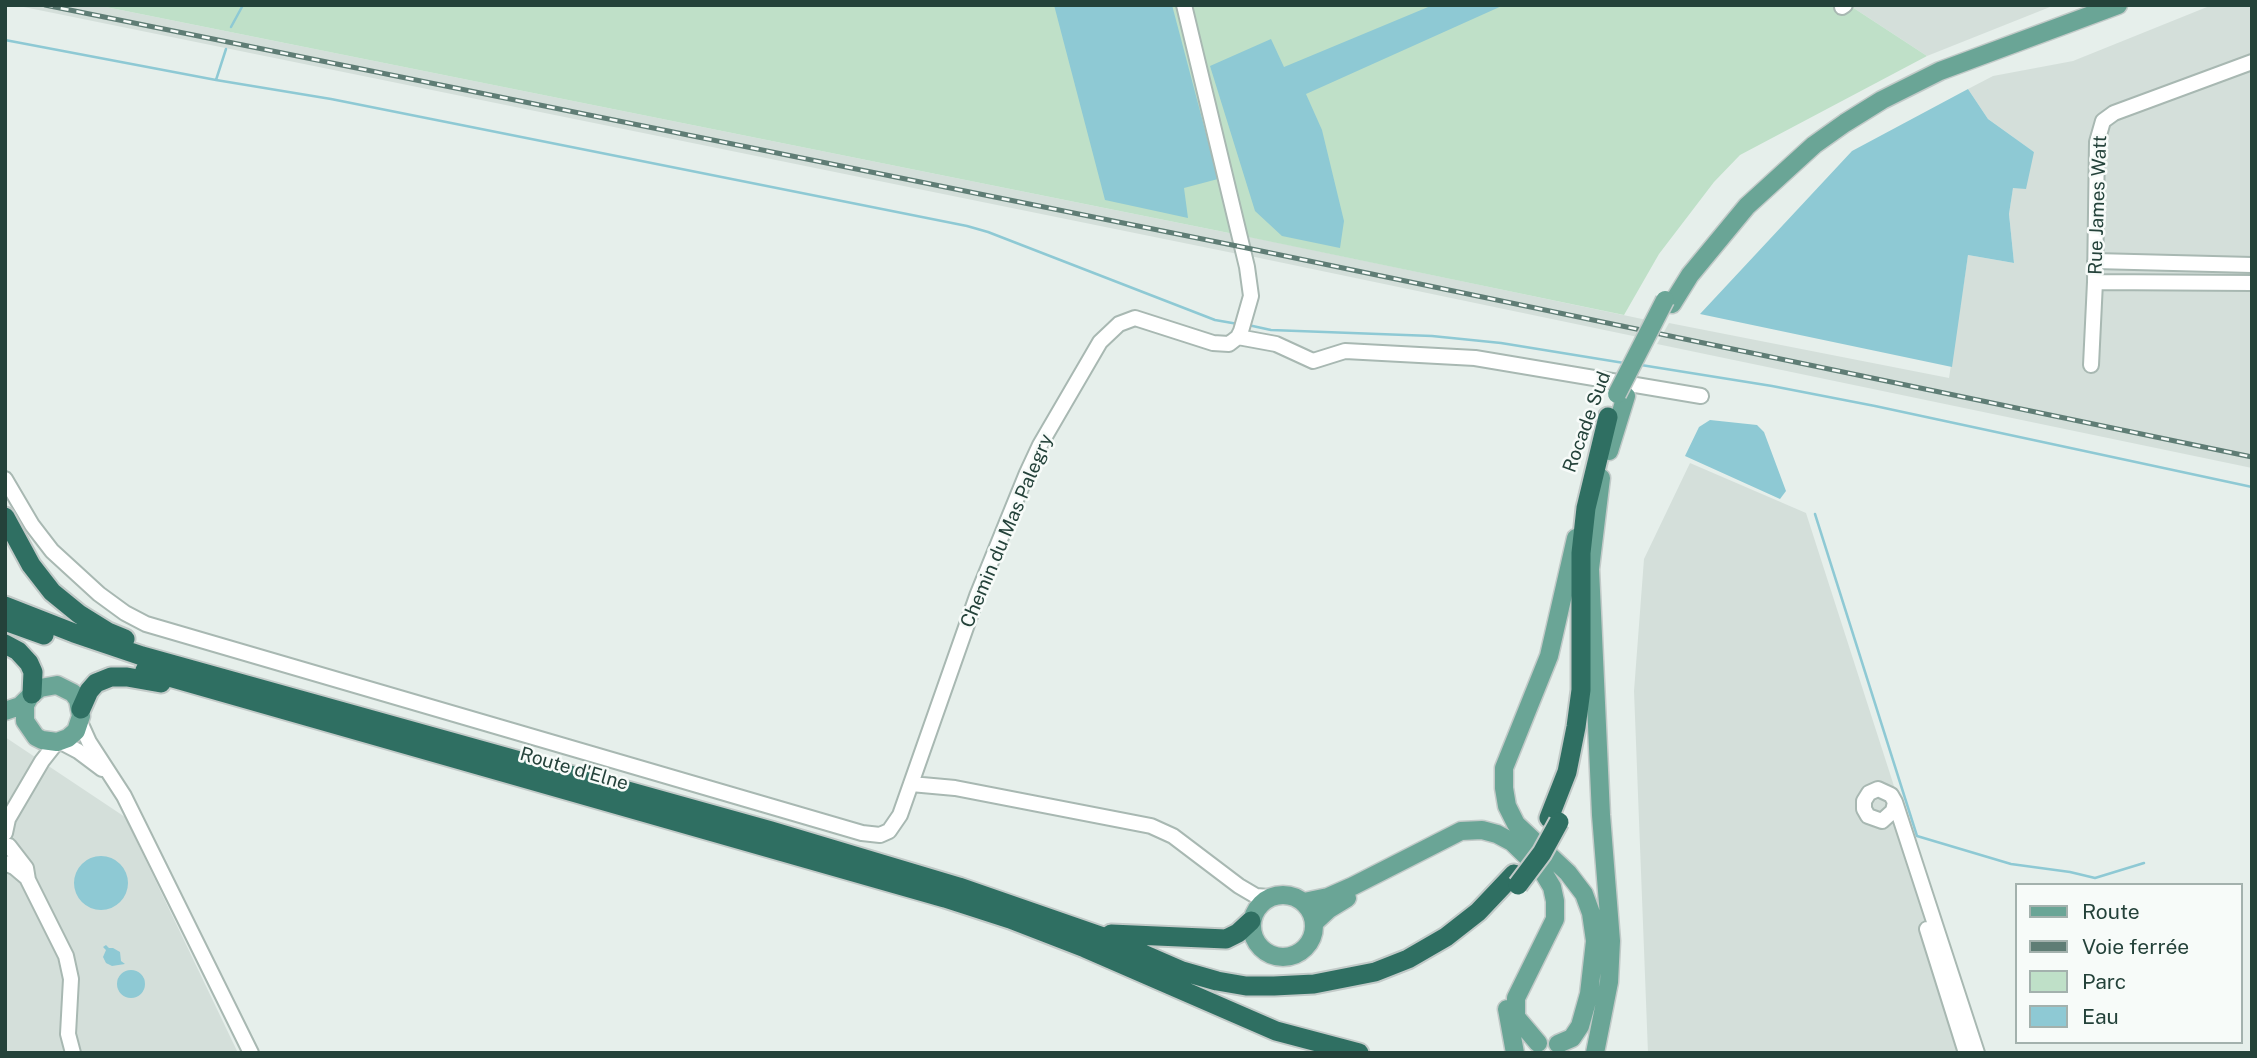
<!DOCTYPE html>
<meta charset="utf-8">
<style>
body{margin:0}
#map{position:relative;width:2257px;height:1058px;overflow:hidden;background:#e6efeb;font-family:"Public Sans",sans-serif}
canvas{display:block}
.frame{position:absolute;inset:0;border:7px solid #24423a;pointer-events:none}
.legend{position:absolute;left:2015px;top:883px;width:228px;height:161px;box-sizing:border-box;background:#f7fbf9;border:2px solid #a3b1ad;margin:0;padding:9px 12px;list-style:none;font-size:21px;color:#24423a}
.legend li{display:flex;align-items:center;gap:14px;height:35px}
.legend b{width:35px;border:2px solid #a3b1ad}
</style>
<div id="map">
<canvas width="2257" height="1058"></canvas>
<div class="frame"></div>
<ul class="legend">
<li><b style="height:9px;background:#6aa596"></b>Route</li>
<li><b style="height:9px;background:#5f7d75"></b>Voie ferrée</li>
<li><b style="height:19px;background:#bfe0c8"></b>Parc</li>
<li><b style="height:19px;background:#8ec9d4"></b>Eau</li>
</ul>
</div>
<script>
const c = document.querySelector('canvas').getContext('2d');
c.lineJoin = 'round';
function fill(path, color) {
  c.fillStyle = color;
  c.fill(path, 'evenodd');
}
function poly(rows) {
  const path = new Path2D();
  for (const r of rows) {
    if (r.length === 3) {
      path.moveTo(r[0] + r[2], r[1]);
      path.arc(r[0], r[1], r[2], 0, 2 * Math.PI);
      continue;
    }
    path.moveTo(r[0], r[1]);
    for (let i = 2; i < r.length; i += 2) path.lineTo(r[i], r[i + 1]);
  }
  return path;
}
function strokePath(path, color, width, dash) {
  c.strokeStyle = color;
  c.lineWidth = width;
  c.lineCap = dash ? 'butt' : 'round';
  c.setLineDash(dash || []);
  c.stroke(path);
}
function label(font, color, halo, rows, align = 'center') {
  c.font = font + ' "Public Sans",sans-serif';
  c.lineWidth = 5;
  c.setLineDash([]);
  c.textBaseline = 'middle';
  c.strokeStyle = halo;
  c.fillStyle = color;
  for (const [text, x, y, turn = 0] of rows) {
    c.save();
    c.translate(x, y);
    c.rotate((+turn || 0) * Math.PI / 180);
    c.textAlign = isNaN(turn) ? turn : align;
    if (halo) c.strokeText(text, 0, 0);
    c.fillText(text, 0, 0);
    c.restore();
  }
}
fill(poly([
 [14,5,96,5,1234,234,1238,254],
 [1849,5,2055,5,1927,56],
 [2212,5,2252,5,2252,468,1657,344,1669,323,1949,378,1968,255,2014,263,2009,214,2013,187,2034,152,1988,119,1968,89,1993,76,2073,61],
 [1246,236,1647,320,1638,337,1250,256],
 [1690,463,1806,513,1980,1053,1648,1053,1634,691,1644,559],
 [5,737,125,817,238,1053,5,1053]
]), '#d4dfda');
fill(poly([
 [96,5,1849,5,1927,56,1740,155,1714,182,1659,254,1624,315,1234,234]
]), '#bfe0c8');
fill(poly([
 [1054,5,1172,5,1218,179,1184,188,1188,218,1105,200],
 [1433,5,1504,5,1306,94,1322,130,1344,221,1340,248,1282,236,1255,211,1210,66,1271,39,1284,67],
 [1968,89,1988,119,2034,152,2026,189,2013,188,2009,214,2014,263,1968,255,1952,367,1700,314,1852,151],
 [1710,420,1757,425,1764,432,1786,491,1780,499,1685,456,1699,427],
 [101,883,27],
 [106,945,109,948,113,948,120,952,121,961,125,964,112,966,106,963,103,957,106,950,103,947],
 [131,984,14]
]), '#8ec9d4');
strokePath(poly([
 [231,27,243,5],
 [5,40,216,80,226,49],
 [216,80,331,99,967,226,988,232,1215,320,1238,324],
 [1248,325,1271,330,1432,336,1501,343,1624,363],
 [1641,365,1772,386,1875,406,2252,487],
 [1815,514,1917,836,2011,864,2070,872,2095,878,2144,863]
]), '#8ec9d4', 2.5);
const minor = poly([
 [1842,7,1845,5],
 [2095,261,2252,265],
 [2095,282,2252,283],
 [1238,337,1276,344,1313,361,1345,351,1475,358,1701,396],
 [2091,365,2095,282,2097,142,2103,121,2114,113,2252,62],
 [5,479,32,525,52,551,99,594,125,613,146,624,862,833,880,835,889,831,900,815,977,596,1027,473,1040,445,1100,342,1119,324,1135,318,1213,343,1229,344,1238,337,1241,331,1251,296,1247,267,1184,5],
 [80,722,89,742,124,796,251,1053],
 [59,741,78,751,102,769],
 [911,784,955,788,1151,826,1173,836,1239,886,1256,896,1269,897],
 [1895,802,1893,811,1882,821,1868,816,1864,809,1864,801,1869,793,1878,789,1891,795,1895,802,1977,1053],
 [5,833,8,819,42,761,57,742],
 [9,846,26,868,28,880,66,956,71,979,68,1034,73,1053],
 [5,863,14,867,27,878],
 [1927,929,1966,1053]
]);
const major = poly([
 [1672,304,1690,275,1747,206,1814,145,1845,123,1882,100,1940,71,2118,5],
 [1609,451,1626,396],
 [5,711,20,706,32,694,40,688,57,685,73,693,78,700,81,716,76,731,68,738,57,742,42,740,36,737,25,721,25,705,29,698],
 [1283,926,31],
 [1304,902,1328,897,1353,886,1461,831,1482,830,1497,834,1512,842,1543,872,1552,887,1555,901,1555,919,1516,998,1516,1017,1538,1043],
 [1314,923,1329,909,1347,898],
 [1507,1009,1515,1053],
 [1558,1044,1572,1038,1580,1026,1589,994,1595,941,1591,913,1584,894,1568,873,1516,824,1507,806,1504,788,1504,768,1549,656,1576,538],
 [1595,1053,1609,982,1611,941,1601,815,1590,569,1601,478]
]);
const highway = poly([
 [5,517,31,565,52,592,79,614,108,632,125,639],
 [5,606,74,633,142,656,771,831,959,887,1106,938,1182,971,1217,981,1246,986,1274,986,1314,984,1375,972,1408,959,1446,937,1478,912,1514,874],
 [5,621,44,635],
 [5,644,18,651,29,663,33,672,32,694],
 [145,670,945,898,1010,919,1085,948,1276,1031,1359,1053],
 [81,709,89,691,96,683,111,677,127,677,161,683],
 [1549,818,1567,772,1576,727,1581,690,1581,553,1586,508,1608,417],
 [1111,934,1226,939,1238,933,1251,921]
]);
strokePath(minor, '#a8b8b2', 18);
strokePath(major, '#c2cac8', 21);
strokePath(highway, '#c2cac8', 23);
strokePath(minor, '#fff', 14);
strokePath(major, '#6aa596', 18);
strokePath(highway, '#2f6f62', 19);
const rail = poly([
 [45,5,1242,247,2252,457]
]);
strokePath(rail, '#5f7d75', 5);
strokePath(rail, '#f7fbf9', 2.5, [8]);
const majorBridge = poly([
 [1617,394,1665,300]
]);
const highwayBridge = poly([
 [1518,885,1542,853,1559,822]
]);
strokePath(majorBridge, '#c2cac8', 21, []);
strokePath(highwayBridge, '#c2cac8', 23, []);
strokePath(majorBridge, '#6aa596', 18);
strokePath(highwayBridge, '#2f6f62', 19);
label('19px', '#24423a', '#f7fbf9', [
 ["Rue James Watt",2098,205,-88],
 ["Rocade Sud",1587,422,-70],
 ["Chemin du Mas Palegry",1007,531,-67],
 ["Route d'Elne",574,769,16]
]);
</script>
